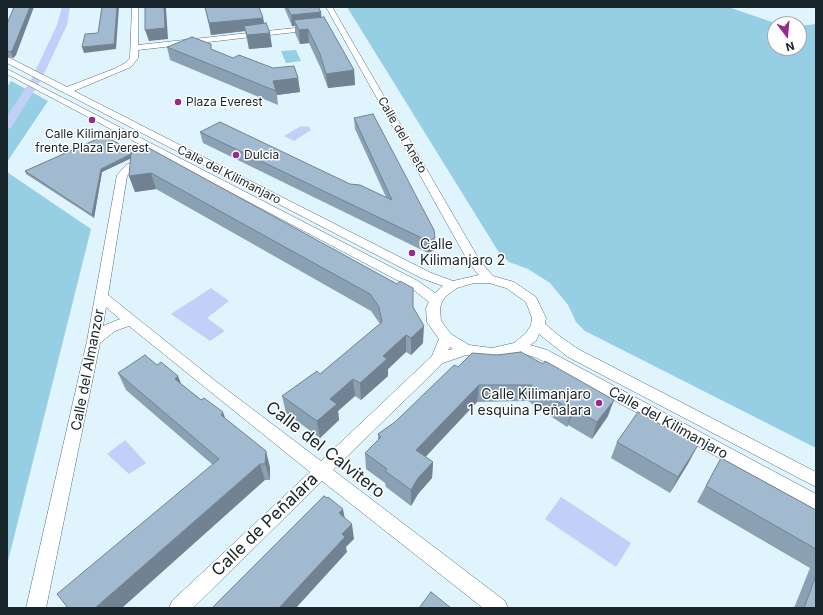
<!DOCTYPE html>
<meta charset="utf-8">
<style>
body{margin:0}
#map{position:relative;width:823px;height:615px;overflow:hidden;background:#e0f4fd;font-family:Inter,sans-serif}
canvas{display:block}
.frame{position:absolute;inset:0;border:8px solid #18262b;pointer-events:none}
.north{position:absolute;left:767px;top:16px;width:40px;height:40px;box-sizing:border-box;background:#fefefe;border:1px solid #a2a8aa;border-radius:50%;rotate:164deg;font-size:11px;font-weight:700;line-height:16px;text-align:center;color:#18262b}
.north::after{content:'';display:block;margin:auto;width:14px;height:18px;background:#96298b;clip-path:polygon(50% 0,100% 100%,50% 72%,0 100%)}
</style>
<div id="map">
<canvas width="823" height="615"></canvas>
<div class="frame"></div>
<div class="north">N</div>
</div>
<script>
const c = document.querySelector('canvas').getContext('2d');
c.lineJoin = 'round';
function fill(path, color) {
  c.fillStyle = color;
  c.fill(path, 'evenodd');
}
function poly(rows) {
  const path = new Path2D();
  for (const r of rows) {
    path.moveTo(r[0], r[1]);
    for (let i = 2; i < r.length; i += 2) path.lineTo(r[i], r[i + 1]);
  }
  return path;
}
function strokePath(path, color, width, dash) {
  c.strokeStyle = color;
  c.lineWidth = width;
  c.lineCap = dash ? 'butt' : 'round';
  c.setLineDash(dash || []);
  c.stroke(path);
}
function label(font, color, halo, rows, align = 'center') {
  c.font = font + ' Inter,sans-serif';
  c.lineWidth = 3;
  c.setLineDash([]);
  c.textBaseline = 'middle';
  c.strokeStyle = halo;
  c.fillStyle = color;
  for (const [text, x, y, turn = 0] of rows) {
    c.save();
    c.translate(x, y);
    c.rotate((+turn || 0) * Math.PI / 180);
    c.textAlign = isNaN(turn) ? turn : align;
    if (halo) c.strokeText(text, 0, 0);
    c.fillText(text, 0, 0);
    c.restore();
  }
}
fill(poly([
 [347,7,728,7,778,24,775,24,775,48,799,48,799,26,816,24,816,448,585,331,576,322,568,305,550,283,528,269,509,262,498,251],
 [296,50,301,61,286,63,281,51],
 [11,81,48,101,7,162,7,87],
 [7,172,91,229,7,565]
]), '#96cee3');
fill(poly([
 [301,126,309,127,311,130,294,141,284,136],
 [211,288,229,301,207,318,225,331,210,341,171,314],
 [125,440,146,463,129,474,107,454],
 [561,497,631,543,616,567,545,519]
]), '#c0d0f8');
fill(poly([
 [62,7,70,7,67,25,41,80,11,128,7,129,7,116,31,80,57,25,62,7]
]), '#c0d0f8');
const minor = poly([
 [132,7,138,7,138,45,313,26,317,28,313,30,138,50,138,58,131,67,74,91,429,272,453,281,479,275,469,263,326,7,332,7,480,261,493,276,514,282,536,297,546,318,545,324,558,335,578,349,816,472,816,487,568,357,539,334,536,341,530,345,547,350,816,494,816,511,537,358,518,352,492,358,466,355,443,363,333,470,505,601,508,608,483,608,322,481,193,608,169,608,172,601,310,472,129,326,115,331,100,343,46,608,26,608,87,341,117,175,126,165,154,152,7,74,7,69,418,281,435,293,443,286,421,278,7,63,7,58,10,58,67,87,116,68,125,63,130,58,132,7],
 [162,156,410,287,429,302,426,308,427,322,439,339,432,356,321,461,218,383,108,295,127,176,134,169,162,156],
 [474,283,489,283,506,288,526,302,532,318,531,325,526,333,514,343,492,348,469,345,451,334,441,321,440,308,442,302,446,296,457,288,474,283],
 [106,307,120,319,103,326,106,307],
 [450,347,453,349,448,350,450,347]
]);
strokePath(minor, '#50707c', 1);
fill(minor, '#fff');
fill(poly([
 [205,7,263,18,264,23,272,47,249,49,245,31,211,35],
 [284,7,318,7,321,12,321,17,354,70,355,85,328,88,321,69,309,43,300,44,295,33,295,26,292,26],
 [7,24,16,55,13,58,7,57],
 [167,47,212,50,233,58,298,78,300,92,277,95,278,105,170,60],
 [354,118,435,250,428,253,203,143,200,132,386,197,355,129],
 [104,136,413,307,423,343,411,355,406,352,388,369,388,376,361,400,355,396,338,411,339,420,320,438,286,413,282,396,320,374,380,324,371,311,156,189,135,192,129,176,131,158,102,172,94,218,26,174,25,171],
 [472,353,608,416,592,439,568,425,567,427,528,401,477,402,425,457,433,462,432,478,418,494,411,506,386,487,385,483,366,469,365,453,378,440,378,434,395,422,458,367],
 [118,373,181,384,225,418,270,467,270,480,265,480,213,465,126,390],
 [617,442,689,462,670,493,611,458],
 [721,458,816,510,816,608,794,608,810,568,697,502]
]), '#8aa0b3');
fill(poly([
 [30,7,34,7,16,55,13,58,11,52],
 [117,7,119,7,116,49,84,53,82,47,114,44],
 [164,7,171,7,166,8,168,39,149,41,145,30],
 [321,12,322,23,294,20,295,26,292,26,291,15],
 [263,18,265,29,244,26,245,31,211,35,209,23],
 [308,29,309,43,300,44,299,30],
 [270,33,272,47,249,49,247,35],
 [354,70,355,85,328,88,326,74],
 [298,78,300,92,277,95,273,81],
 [135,152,136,156,102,172,94,218,92,215,101,169],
 [151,173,156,189,135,192,129,176],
 [435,238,435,250,428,253,428,241],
 [424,326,423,343,411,355,411,338],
 [406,335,406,352,388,369,388,376,361,400,360,383,383,356],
 [178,376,185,393,175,379],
 [353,379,355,396,338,411,339,420,320,438,317,421,330,399],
 [479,385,477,402,416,467,416,450],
 [614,400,608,416,592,439,597,422],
 [573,409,568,425,567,427,571,410],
 [223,412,229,429,221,415],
 [698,445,689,462,670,493,678,477],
 [266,451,270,467,270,480,265,464],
 [433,462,432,478,418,494,411,506,411,490,418,478],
 [260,464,265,480,122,608,95,608],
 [343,509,346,524,339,513],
 [352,524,354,539,346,547,347,552,296,608,279,608,342,534]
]), '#718292');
const building = poly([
 [14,7,30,7,13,49,11,52,7,51,7,24,14,7],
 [102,7,117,7,114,44,82,47,85,34,98,33,102,7],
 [145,7,164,7,165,28,145,30,145,7],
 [205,7,259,7,263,18,209,23,205,7],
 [287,7,318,7,321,12,291,15,287,7],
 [324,17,354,70,326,74,320,54,308,29,299,30,294,20,324,17],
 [266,23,270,33,247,35,244,26,266,23],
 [192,37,211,44,211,49,233,58,239,55,273,68,294,66,298,78,273,81,276,91,167,47,192,37],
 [373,114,434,230,435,238,428,241,200,132,220,122,350,184,360,185,392,200,354,118,373,114],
 [104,136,135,152,131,153,131,154,101,169,92,215,25,171,104,136],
 [145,147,149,148,397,284,400,281,413,288,413,307,424,326,411,338,406,335,383,356,387,359,360,383,353,379,330,399,337,404,317,421,282,396,317,371,320,374,382,322,379,307,370,294,151,173,129,176,131,153,145,147],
 [521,352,543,364,545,361,614,400,597,422,573,409,571,410,531,385,479,385,416,450,433,462,418,478,411,490,385,471,387,469,365,453,381,437,378,434,395,422,454,365,458,367,472,353,497,355,521,352],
 [145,355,157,365,161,362,178,376,175,379,201,400,204,398,223,412,221,415,266,451,265,464,260,464,95,608,68,608,57,594,219,459,118,373,145,355],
 [638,412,698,445,678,477,617,442,638,412],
 [721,458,816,510,816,549,706,486,721,458],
 [324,496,327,498,328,497,343,509,339,513,352,524,342,534,345,537,279,608,212,608,324,496],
 [816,575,816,608,804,608,816,575],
 [431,592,451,608,419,608,431,592]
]);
fill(building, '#a1bad0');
strokePath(building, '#718292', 1);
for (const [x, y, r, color] of [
 [178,102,4,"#96298b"],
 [92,120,4,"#96298b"],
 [236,155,4,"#96298b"],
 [412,253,4,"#96298b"],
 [599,403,4,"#96298b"]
]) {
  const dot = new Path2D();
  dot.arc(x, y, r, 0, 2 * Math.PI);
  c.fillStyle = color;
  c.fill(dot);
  strokePath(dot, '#fefefe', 1.5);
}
label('12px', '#18262b', '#fefefe', [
 ["Plaza Everest",186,102],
 ["Calle Kilimanjaro",92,134,"center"],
 ["frente Plaza Everest",92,148,"center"],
 ["Dulcia",244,155]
], 'left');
label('12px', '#18262b', '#fefefe', [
 ["Calle del Aneto",402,135,60],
 ["Calle del Kilimanjaro",229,175,27]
]);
label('14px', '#18262b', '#fefefe', [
 ["Calle",420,245],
 ["Kilimanjaro 2",420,261],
 ["Calle Kilimanjaro",591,395,"right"],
 ["1 esquina Peñalara",591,411,"right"]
], 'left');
label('14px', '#18262b', '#fefefe', [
 ["Calle del Almanzor",88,370,-79],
 ["Calle del Kilimanjaro",668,423,29]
]);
label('17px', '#18262b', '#fefefe', [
 ["Calle del Calvitero",325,450,38],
 ["Calle de Peñalara",265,525,-44]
]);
</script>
